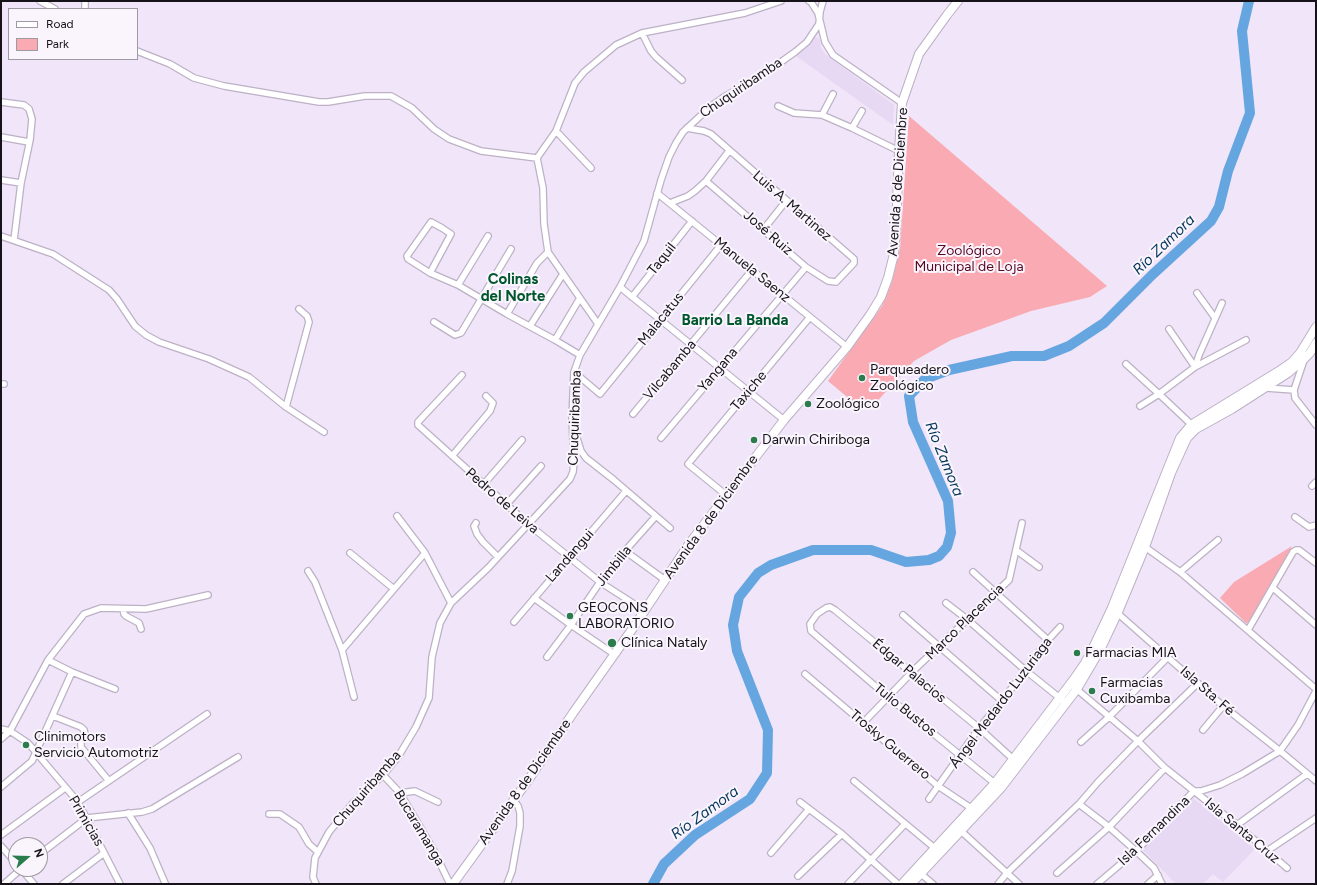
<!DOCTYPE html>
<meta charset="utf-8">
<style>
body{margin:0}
#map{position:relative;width:1317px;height:885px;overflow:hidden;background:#f0e5f9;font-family:Figtree,sans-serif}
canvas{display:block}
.frame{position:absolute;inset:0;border:2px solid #161219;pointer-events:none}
.legend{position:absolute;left:8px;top:8px;width:130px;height:52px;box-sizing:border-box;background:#faf5fd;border:1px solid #9f9aa2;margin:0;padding:5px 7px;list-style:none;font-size:12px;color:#161219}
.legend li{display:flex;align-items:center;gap:8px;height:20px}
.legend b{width:20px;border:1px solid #9f9aa2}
.north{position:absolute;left:8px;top:837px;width:40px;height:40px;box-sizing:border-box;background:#faf5fd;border:1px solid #9f9aa2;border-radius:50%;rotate:70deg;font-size:11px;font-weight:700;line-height:16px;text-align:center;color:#161219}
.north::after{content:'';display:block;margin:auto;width:14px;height:18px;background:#2b7c4d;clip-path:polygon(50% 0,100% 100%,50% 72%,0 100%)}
</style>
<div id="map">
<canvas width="1317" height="885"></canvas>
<div class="frame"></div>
<ul class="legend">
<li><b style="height:5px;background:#fff"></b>Road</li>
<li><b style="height:11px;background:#f9aab2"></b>Park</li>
</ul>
<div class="north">N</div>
</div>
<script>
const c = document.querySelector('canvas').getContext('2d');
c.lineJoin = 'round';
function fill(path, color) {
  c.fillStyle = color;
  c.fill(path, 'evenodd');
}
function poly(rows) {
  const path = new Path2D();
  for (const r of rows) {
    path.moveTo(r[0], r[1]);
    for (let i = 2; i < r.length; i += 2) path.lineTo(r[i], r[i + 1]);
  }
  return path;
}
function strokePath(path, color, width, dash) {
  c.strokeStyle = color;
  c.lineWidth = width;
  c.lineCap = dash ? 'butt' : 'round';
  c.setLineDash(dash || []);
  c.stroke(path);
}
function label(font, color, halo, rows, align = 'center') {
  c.font = font + ' Figtree,sans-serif';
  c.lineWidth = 4;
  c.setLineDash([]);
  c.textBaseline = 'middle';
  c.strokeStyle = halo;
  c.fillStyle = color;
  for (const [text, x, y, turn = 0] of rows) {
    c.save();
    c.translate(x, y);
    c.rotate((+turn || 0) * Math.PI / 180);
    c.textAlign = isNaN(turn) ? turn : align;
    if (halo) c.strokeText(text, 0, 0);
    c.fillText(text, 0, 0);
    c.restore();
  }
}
fill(poly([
 [815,37,818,38,820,41,821,48,825,54,894,105,893,125,796,56,810,41],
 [1193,798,1255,849,1223,882,1213,874,1203,884,1176,884,1143,850]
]), '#e7d8f3');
fill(poly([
 [909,116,1107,286,1090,297,1031,311,951,340,914,361,871,408,858,406,828,381,882,306,892,282,900,249],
 [1292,546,1253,617,1250,622,1246,623,1220,598,1234,582]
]), '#f9aab2');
strokePath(poly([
 [653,884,664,864,695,835,750,799,767,773,768,730,737,651,733,625,739,597,758,573,771,565,813,550,871,550,906,562,929,560,939,556,947,547,951,533,948,501,913,422,909,396,925,379,949,370,1012,356,1044,356,1069,346,1104,323,1152,275,1211,221,1219,207,1228,171,1250,113,1242,31,1249,1]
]), '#65a5e0', 10);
const minor = poly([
 [40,1,55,9],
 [809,1,811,2,818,13,825,42,833,55,902,103],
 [85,9,85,1],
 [642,33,651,51,656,57,682,80],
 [137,51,170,64,194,78,224,86,319,102,328,102,365,96,391,96,412,108,434,129,449,139,481,151,537,158,556,131,575,83,584,72,616,45,642,33,745,13,781,1],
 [1,102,24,105,29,109,32,119,30,140,21,183,14,240],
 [778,106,794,113,822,115,852,128,899,151],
 [822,115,833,94],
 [687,128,704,131,711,134,854,259,854,263,836,282,828,281,806,267,706,181],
 [852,128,862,111],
 [556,131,591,168],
 [1,137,29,142],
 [537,158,543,188,544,224,548,252,598,324],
 [1,180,21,183],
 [657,193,847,347],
 [670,203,688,196,695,191,706,181,729,151],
 [763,230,786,201],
 [1,236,53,254,109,290,117,299,135,326,146,335,159,342,209,359,249,377,286,407,324,432],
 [430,273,451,234,442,228,431,222,407,256,408,259,430,273,458,285,507,314,555,340,580,355],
 [458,285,488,236],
 [620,287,784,420],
 [1197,293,1215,318],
 [632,297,692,221],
 [507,314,537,263,548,252],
 [434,322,455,335,461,333,511,249],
 [530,326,563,274],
 [1169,329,1195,367,1159,394,1194,427],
 [555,340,580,298],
 [1304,360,1294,390,1295,398,1316,425],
 [1126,364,1159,394,1140,406],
 [1195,367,1199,355,1222,303],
 [1195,367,1246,340],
 [574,372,600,394,721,245],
 [462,375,418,422,418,425,528,524,600,582,645,611],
 [1,384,4,384],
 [1266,388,1294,390],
 [286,407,309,322,307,316,299,309],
 [633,414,752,270],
 [575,432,581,451,586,458,614,480,670,528],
 [661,438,806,267],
 [452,456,490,411,493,403,486,396],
 [483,485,522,440],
 [1312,486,1316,482],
 [726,495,688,464,810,317],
 [506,505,541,466],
 [397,516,425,553,451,603],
 [1295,517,1309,527,1316,525],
 [476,523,474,526,477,534,483,542,498,557],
 [1145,547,1180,572,1316,689],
 [1016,550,1039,567],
 [625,551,665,580],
 [350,553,394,589,342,650,354,697],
 [308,571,315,582,342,650],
 [973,572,1048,640],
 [1180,572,1218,540],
 [1273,588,1316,625],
 [394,589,425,553],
 [534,598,571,625,614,654],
 [946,603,968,620,1025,670,1066,703],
 [123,609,124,614,126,616,139,623,141,629],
 [1115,611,1223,706,1280,751,1316,781],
 [903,615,1002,701],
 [514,622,626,491],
 [1248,630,1293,552,1296,550,1299,550,1316,563],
 [547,657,571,625,600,582,625,551,656,516],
 [48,660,72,672,115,689],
 [805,674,938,786,974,810],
 [1074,687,1138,741,1165,768,1237,825,1287,868],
 [53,716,81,727,84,730,85,734,81,742,81,747,109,781],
 [863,723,915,669,1009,580,1022,523],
 [1,729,10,731,28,743,78,802,120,884],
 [1203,730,1223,706],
 [1,739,10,731,48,660,84,614,101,608,146,609,208,595],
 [1081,742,1109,717,1168,657],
 [383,775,400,793,433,849,450,884],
 [854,781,937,850],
 [997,785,888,697,811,631,810,624,817,614,826,608,830,607,835,610,979,728,1013,759],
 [1,787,32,761,72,672],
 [400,793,415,791,438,802],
 [929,799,979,728,1002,701,1048,640,1060,627],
 [78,802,207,714],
 [800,802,842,834,898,884],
 [1079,804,1109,827,1136,851,1154,868,1162,884],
 [128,813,150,848,165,883],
 [269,814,280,814,299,827,309,844,318,852],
 [1237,825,1307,774],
 [961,831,1019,884],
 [1,835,65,788],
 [1,846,16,863],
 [1267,851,1316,818],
 [771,853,809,809],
 [40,854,87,818,142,812,152,809,238,757],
 [21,869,34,884],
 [920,873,933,884],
 [1057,873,1109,827,1165,768],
 [798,876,842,834],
 [4,884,21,869],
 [63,884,104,853],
 [316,884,313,877,315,858,329,832,353,803,383,775,398,757,416,727,429,698,432,657,440,623,451,603,488,568,570,479,573,472,574,463,572,418,574,372,580,355,620,287,644,241,661,180,669,157,676,143,683,132,710,107,724,97,760,77,795,52,807,42,819,24,820,12,823,1],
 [507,884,512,871,520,826,520,813,518,806,514,801],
 [848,884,905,824],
 [998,884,1007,873,1079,804,1098,782,1138,741,1198,683],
 [1097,884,1136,851,1194,791,1201,791,1220,785,1242,774,1280,751,1298,725,1316,691],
 [1148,884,1158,875]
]);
const secondary = poly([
 [453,884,529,779,573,713,633,628,689,544,784,420,847,347,870,315,881,297,888,278,894,254,896,231,899,151,902,103,919,54,947,15,958,1],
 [902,884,995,783,1074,679,1085,663,1092,650,1111,610,1180,438,1191,425,1279,371,1292,362,1300,353,1316,327],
 [911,884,1001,788,1077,689,1100,650,1118,612,1145,547,1171,473,1187,438,1196,429,1232,409,1288,373,1304,359,1310,353,1316,343]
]);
strokePath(minor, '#bcb1c5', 8);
strokePath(secondary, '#bcb1c5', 10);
strokePath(minor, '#fff', 5.5);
strokePath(secondary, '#fff', 8);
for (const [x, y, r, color] of [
 [862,378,4,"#2b7c4d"],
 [808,404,4,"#2b7c4d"],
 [754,440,4,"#2b7c4d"],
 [570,616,4,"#2b7c4d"],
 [612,643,5,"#2b7c4d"],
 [1077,653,4,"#2b7c4d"],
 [1092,691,4,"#2b7c4d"],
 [26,745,4,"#2b7c4d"]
]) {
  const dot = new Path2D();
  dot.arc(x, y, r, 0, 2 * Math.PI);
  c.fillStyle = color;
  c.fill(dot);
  strokePath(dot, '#faf5fd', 1.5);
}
label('14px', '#161219', '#faf5fd', [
 ["Chuquiribamba",741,88,-34],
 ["Avenida 8 de Diciembre",898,182,-86],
 ["Luis A. Martinez",792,206,41],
 ["José Ruiz",768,233,41],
 ["Taquil",662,259,-52],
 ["Manuela Saenz",752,270,39],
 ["Malacatus",661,319,-51],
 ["Vilcabamba",670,370,-50],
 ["Yangana",718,370,-50],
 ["Taxiche",749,391,-50],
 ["Chuquiribamba",575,418,-88],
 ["Pedro de Leiva",502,501,41],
 ["Avenida 8 de Diciembre",711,517,-54],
 ["Landangui",570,556,-49],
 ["Jimbilla",614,566,-51],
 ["Marco Placencia",965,622,-44],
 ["Édgar Palacios",909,671,40],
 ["Isla Sta. Fé",1207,691,41],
 ["Ángel Medardo Luzuriaga",1001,703,-53],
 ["Tulio Bustos",905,710,39],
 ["Trosky Guerrero",890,745,40],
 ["Avenida 8 de Diciembre",525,782,-55],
 ["Chuquiribamba",367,789,-49],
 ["Primicias",86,821,60],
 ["Bucaramanga",419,828,59],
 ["Isla Fernandina",1154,831,-44],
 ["Isla Santa Cruz",1242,831,40]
]);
label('14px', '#59081e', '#faf5fd', [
 ["Zoológico",969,251],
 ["Municipal de Loja",969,267]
]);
label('14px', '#161219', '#faf5fd', [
 ["Parqueadero",870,370],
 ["Zoológico",870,386],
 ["Zoológico",816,404],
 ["Darwin Chiriboga",762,440],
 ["GEOCONS",578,608],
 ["LABORATORIO",578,624],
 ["Clínica Nataly",621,643],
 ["Farmacias MIA",1085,653],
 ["Farmacias",1100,683],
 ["Cuxibamba",1100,699],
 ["Clinimotors",34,737],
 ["Servicio Automotriz",34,753]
], 'left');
label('italic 15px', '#03355b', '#faf5fd', [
 ["Río Zamora",1164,245,-44],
 ["Río Zamora",944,459,68],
 ["Río Zamora",705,813,-36]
]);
label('bold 15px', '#00562d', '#faf5fd', [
 ["Colinas",513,280],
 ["del Norte",513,297],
 ["Barrio La Banda",735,321]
]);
</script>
